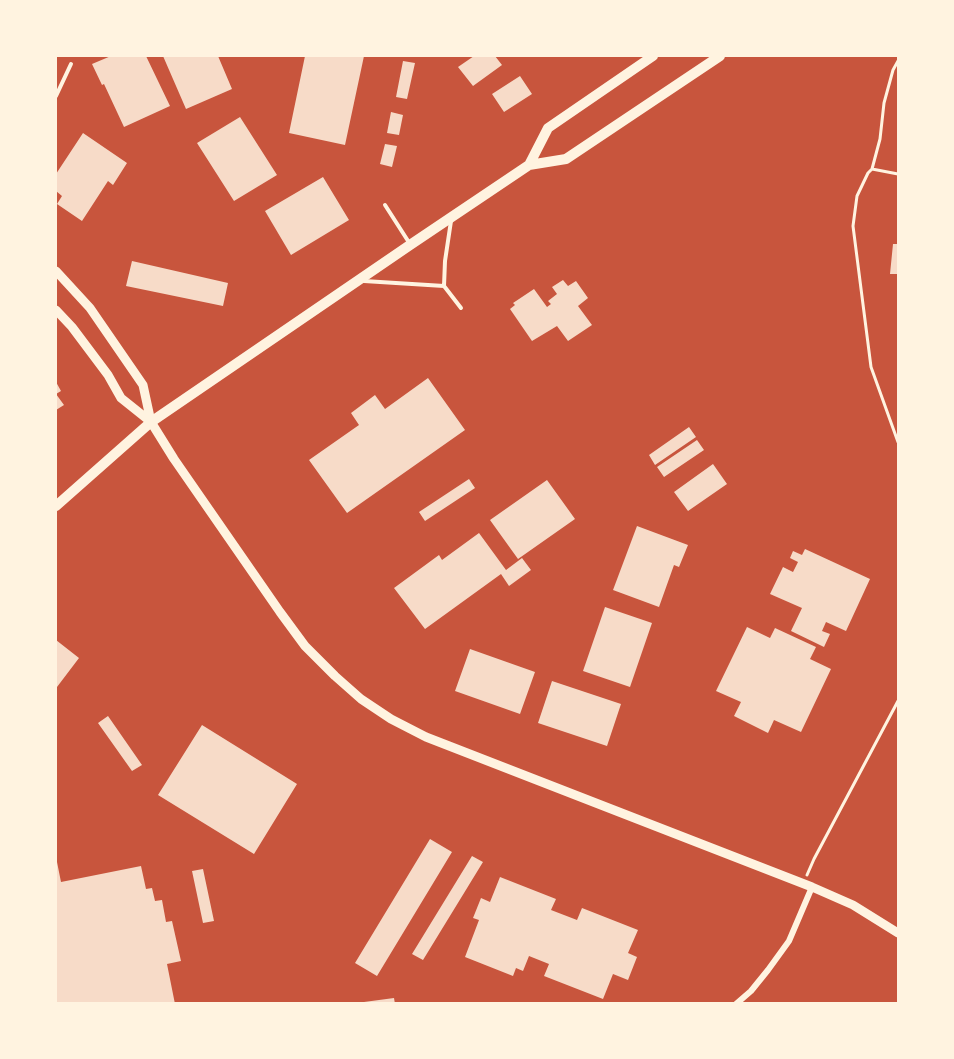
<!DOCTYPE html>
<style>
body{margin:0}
#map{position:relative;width:954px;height:1059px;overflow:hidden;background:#c8553d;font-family:"Titillium Web",sans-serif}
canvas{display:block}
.frame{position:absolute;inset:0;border:57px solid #fff3e0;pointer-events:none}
</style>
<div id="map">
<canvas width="954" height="1059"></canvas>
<div class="frame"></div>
</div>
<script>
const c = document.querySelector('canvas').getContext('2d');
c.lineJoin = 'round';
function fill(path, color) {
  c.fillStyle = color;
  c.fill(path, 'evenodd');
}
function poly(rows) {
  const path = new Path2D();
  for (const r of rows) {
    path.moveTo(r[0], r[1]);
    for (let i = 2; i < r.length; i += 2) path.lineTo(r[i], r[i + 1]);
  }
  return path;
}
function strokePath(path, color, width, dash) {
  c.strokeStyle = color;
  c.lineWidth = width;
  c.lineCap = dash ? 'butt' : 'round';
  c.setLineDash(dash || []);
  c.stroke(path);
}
fill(poly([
 [111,56,146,56,170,106,124,127,104,84,102,85,92,64],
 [163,56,218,56,232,89,186,109],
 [305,56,364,56,345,145,289,133],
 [474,56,495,56,502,65,473,86,458,67],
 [403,61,415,63,407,99,396,97],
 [520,76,532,94,504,112,492,94],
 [391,112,403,115,399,135,387,133],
 [240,117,277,175,234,201,197,143],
 [83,133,127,163,113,185,108,181,82,221,57,204,62,196,56,191,56,174],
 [385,144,397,146,392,167,380,164],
 [323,177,349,220,291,255,265,211],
 [893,244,898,244,898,274,890,274],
 [132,261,228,283,223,306,126,286],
 [563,280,568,286,576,281,588,298,578,306,592,325,568,341,557,326,532,341,510,309,515,305,513,303,534,289,547,307,551,304,548,301,557,294,552,287],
 [428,378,465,430,347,513,309,460,359,425,351,413,375,395,385,409],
 [56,382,61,391,56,394,64,405,56,410],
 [689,427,696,437,655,465,649,455],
 [697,440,704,450,664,477,657,467],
 [713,464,727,484,688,511,674,492],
 [469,479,475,488,425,521,419,512],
 [547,480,575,519,518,559,490,520],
 [637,526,688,545,679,567,674,565,659,607,613,590],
 [479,533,506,570,522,558,531,570,509,586,501,574,425,629,394,588,439,555,442,560],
 [805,549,870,579,846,631,826,622,822,631,830,634,824,647,791,631,802,608,770,594,783,567,793,572,798,562,790,558,793,551,802,555],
 [605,607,652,623,630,687,583,671],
 [747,627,770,638,775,628,816,647,810,659,831,669,801,732,774,720,768,733,734,716,741,702,716,691],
 [56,640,79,658,57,687,56,686],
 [470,649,535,672,520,714,455,691],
 [552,681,621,704,607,746,538,723],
 [108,716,142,765,132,771,98,723],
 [202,725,297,784,254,854,158,795],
 [430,839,452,852,377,976,355,963],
 [472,856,483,862,423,960,412,954],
 [56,862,57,862,61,882,141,866,146,889,152,888,155,901,162,900,166,922,172,921,181,961,167,964,175,1004,56,1004],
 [203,869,214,921,203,923,192,871],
 [500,877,556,899,551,910,577,920,582,908,638,930,628,953,637,957,628,980,613,974,603,999,544,976,549,964,529,956,523,971,516,968,513,976,465,957,479,920,473,918,481,898,490,902],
 [394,998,395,1004,364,1004,364,1002]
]), '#f7dbc8');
strokePath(poly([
 [898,61,893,70,884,103,880,139,872,169,868,173,857,196,853,226,871,367,898,442],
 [872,169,898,174],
 [807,875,814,859,898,701]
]), '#fff3e0', 3);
strokePath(poly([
 [56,96,71,64],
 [385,205,410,244],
 [451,221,445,261,444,286,461,308],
 [364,281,444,286]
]), '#fff3e0', 4);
strokePath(poly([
 [736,1004,751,991,768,970,789,941,812,887]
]), '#fff3e0', 6);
strokePath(poly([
 [56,271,90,308,143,385,151,422,174,459,280,612,305,646,335,676,361,699,391,719,426,737,812,887,853,905,898,933],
 [56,310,72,327,108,375,121,398,151,422]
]), '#fff3e0', 9);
strokePath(poly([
 [529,165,548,128,653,56],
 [56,506,151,422,410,245,529,165,566,159,720,56]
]), '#fff3e0', 10);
</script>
